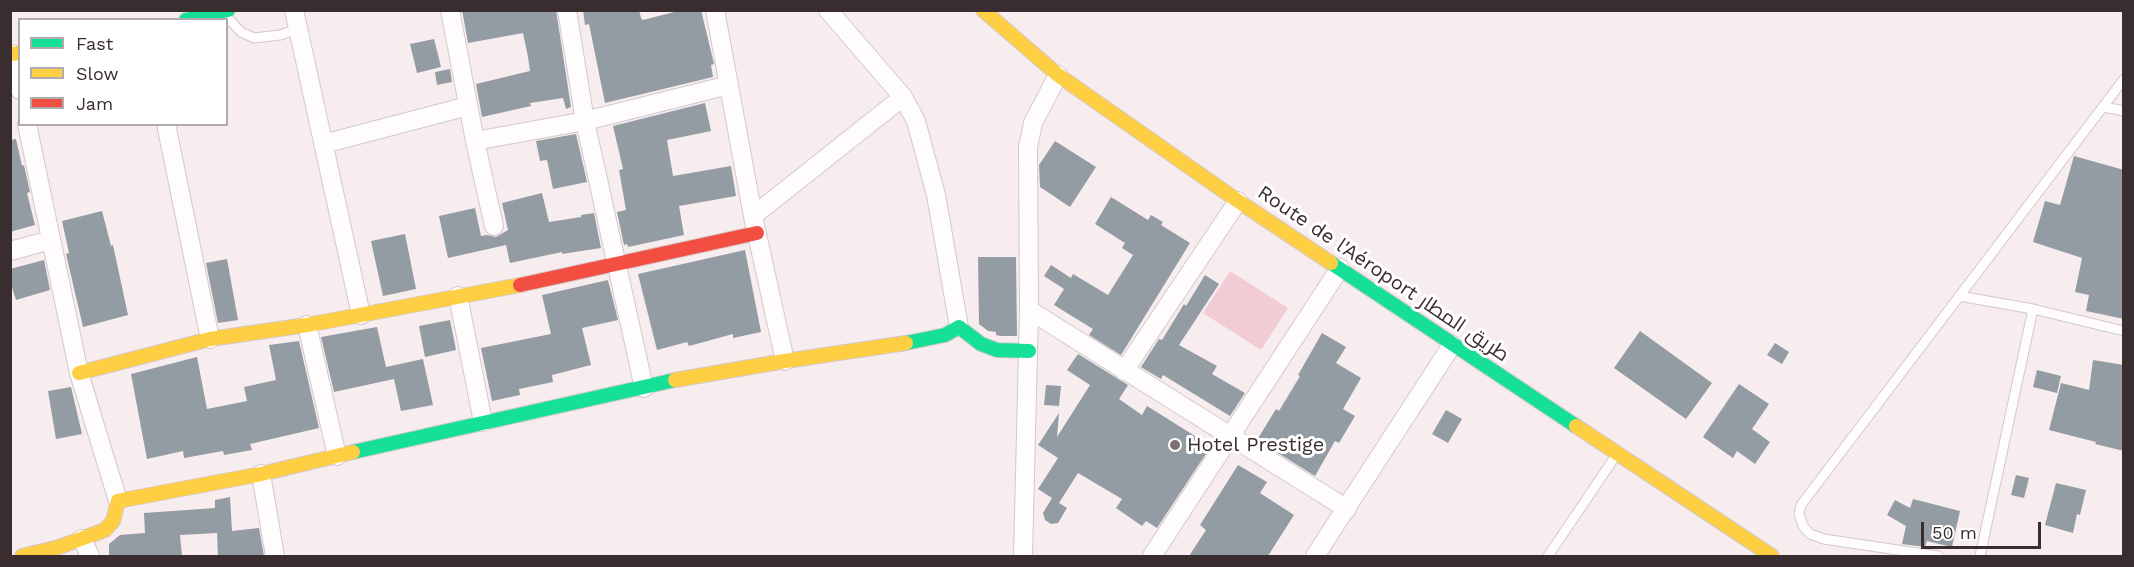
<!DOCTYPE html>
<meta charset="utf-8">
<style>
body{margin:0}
#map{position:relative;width:2134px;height:567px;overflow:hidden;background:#f7ecee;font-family:"Work Sans",sans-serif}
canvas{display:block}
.frame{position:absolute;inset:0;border:12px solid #392d2f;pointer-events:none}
.legend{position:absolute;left:18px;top:18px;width:210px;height:108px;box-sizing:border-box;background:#fff;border:2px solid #b0abac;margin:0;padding:8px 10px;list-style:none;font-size:18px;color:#392d2f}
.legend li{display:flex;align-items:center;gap:12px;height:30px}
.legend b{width:30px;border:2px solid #b0abac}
.scale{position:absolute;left:1921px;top:522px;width:120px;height:27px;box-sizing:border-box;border:3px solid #392d2f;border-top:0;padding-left:8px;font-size:18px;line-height:21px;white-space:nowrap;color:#392d2f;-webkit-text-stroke:4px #fff;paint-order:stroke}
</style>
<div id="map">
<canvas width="2134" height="567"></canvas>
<div class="frame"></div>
<ul class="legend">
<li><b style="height:8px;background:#16e098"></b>Fast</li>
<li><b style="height:8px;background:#ffcf43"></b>Slow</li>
<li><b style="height:8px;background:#f24e42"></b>Jam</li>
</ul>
<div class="scale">50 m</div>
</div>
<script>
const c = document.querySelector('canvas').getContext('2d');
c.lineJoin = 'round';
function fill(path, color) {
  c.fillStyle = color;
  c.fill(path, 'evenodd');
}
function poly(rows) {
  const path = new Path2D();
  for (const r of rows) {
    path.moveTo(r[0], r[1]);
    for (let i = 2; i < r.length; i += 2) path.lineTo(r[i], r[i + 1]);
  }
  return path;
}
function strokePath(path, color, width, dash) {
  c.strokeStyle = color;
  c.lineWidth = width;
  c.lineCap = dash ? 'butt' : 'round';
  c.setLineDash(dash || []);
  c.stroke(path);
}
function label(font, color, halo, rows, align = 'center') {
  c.font = font + ' "Work Sans",Cairo,sans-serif';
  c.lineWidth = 6;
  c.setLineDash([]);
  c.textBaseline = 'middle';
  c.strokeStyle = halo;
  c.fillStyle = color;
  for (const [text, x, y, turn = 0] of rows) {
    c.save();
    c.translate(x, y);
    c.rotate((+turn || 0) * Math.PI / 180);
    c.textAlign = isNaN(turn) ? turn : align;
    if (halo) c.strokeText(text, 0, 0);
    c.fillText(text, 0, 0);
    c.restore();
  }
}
fill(poly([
 [1230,271,1288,308,1261,350,1203,313]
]), '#f1ccd4');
fill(poly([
 [462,10,556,10,571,107,566,109,563,98,530,103,531,106,482,117,476,84,530,71,528,57,523,33,468,43],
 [583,10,639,10,641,18,643,20,682,10,701,10,714,64,711,65,713,77,605,103,589,24,585,25],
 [434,39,441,67,417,73,410,44],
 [450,69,452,82,437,85,435,72],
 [705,103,711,131,667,140,673,176,731,166,736,196,679,206,684,235,628,247,627,244,624,245,617,212,626,210,619,170,623,169,613,126],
 [576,134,587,182,553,189,547,160,540,161,536,141],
 [16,139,22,166,24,165,30,192,27,193,35,225,10,232,10,140],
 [1055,141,1096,167,1070,207,1040,187,1039,165],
 [2074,156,2124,170,2124,319,2086,311,2089,295,2075,292,2082,258,2033,242,2045,201,2060,205],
 [542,193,549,222,581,217,581,215,594,213,601,248,562,254,562,252,510,263,506,245,448,258,439,216,475,208,481,236,487,235,496,237,508,230,502,203],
 [1111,197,1148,220,1151,215,1163,222,1161,225,1190,243,1121,355,1089,335,1093,329,1054,305,1064,289,1044,276,1051,265,1071,278,1073,274,1108,295,1133,255,1122,248,1125,243,1095,224],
 [102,211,111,246,113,245,128,315,83,327,66,254,69,253,62,221],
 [405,234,416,289,383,296,371,241],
 [745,250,761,332,733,338,733,334,689,346,687,342,657,350,638,274],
 [978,257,1016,257,1017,336,1000,336,996,335,996,332,988,331,979,324],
 [227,259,238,320,218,323,206,263],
 [44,260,50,290,16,300,10,281,10,269],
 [1205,275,1219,284,1179,345,1217,366,1212,374,1245,393,1230,416,1163,375,1161,379,1141,367,1159,339,1162,340,1184,304,1186,306],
 [608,280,618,320,582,328,591,365,552,375,553,382,519,389,520,395,492,401,481,348,551,334,542,295],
 [450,320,456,350,425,357,419,326],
 [377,327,386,367,423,359,433,405,401,411,394,379,334,392,321,337],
 [1640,331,1712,383,1686,419,1614,368],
 [1322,333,1346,347,1336,363,1361,378,1343,409,1355,416,1339,443,1335,441,1315,476,1257,440,1276,409,1279,411,1300,376,1298,375],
 [299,341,319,428,250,444,252,450,224,455,223,451,184,458,183,451,147,459,131,374,197,357,207,409,247,401,244,387,276,380,269,345],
 [1775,343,1789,352,1782,364,1767,355],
 [1078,354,1128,385,1119,399,1142,415,1147,406,1211,446,1157,528,1146,521,1142,526,1116,508,1122,499,1078,473,1059,503,1067,508,1058,523,1051,524,1045,520,1043,513,1052,498,1038,489,1058,458,1038,445,1059,413,1057,437,1090,385,1067,370],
 [2093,360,2124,365,2124,451,2095,444,2096,442,2049,430,2061,383,2089,390],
 [2037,370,2061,376,2057,393,2033,387],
 [1739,384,1769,404,1752,429,1770,442,1755,464,1737,451,1733,458,1703,437],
 [1046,385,1061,386,1059,406,1044,405],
 [71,387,82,434,56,439,48,391],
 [1446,410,1462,419,1448,443,1432,434],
 [1238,465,1267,482,1260,493,1294,515,1268,556,1189,556,1206,530,1200,525],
 [2016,475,2029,478,2024,498,2011,495],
 [2056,483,2086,490,2080,515,2077,514,2073,533,2045,525],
 [230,497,232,531,259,528,264,556,218,556,217,533,180,535,182,556,109,556,109,544,120,535,145,533,144,513,215,508,215,500],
 [1913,499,1960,511,1952,547,1927,541,1925,547,1902,544,1906,526,1887,515,1895,500,1910,508]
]), '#949ca3');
const lane = poly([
 [224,14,241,32,254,38,280,35,298,29],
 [2104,107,2124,111],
 [1959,296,2033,309,2124,331],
 [1548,556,1617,454],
 [1938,556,1824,539,1810,534,1803,526,1799,514,1801,505,2124,79],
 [1980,556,2033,309]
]);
const street = poly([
 [294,10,361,315],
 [450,10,475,141,494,226],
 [567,10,585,121,644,388],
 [715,10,753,216,785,361],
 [828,10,903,97,916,121,936,195,959,327],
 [12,54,20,90],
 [27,124,79,373,118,501],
 [166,124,210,339],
 [475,141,585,121,729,85],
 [323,144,468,106],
 [753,216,903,97],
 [10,251,51,240],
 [458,296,483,422],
 [1029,310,1347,509],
 [307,325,337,456],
 [1124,371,1238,201],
 [261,474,275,556],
 [82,539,90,556],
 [1023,556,1029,310,1028,147,1033,123,1058,75],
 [1152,556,1340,268],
 [1315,556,1452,345]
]);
const fast = poly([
 [186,20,228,10],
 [1331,263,1576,426],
 [906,343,945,335,959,327,981,344,997,350,1029,351],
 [353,452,675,380]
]);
const slow = poly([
 [983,10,1058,75,1238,201,1331,263],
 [10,54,20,53],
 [79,373,210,339,307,325,520,285],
 [675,380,785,361,906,343],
 [1576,426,1772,556],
 [22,556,59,547,105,530,113,521,118,501,261,474,353,452]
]);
const jam = poly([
 [520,285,757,233]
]);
strokePath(lane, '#d3c8ca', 11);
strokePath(street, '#d3c8ca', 20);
strokePath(fast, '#d3c8ca', 16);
strokePath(slow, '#d3c8ca', 16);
strokePath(jam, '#d3c8ca', 16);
strokePath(lane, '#fefcfc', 9);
strokePath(street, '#fefcfc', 18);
strokePath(fast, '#16e098', 14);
strokePath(slow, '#ffcf43', 14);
strokePath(jam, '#f24e42', 14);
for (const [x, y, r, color] of [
 [1175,445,6,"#7c7072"]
]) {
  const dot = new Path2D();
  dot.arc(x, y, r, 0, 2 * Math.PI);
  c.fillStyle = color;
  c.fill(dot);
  strokePath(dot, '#fff', 2);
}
label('20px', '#392d2f', '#fff', [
 ["Route de l'Aéroport طريق المطار",1383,274,34]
]);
label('20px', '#392d2f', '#fff', [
 ["Hotel Prestige",1187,445]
], 'left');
</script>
